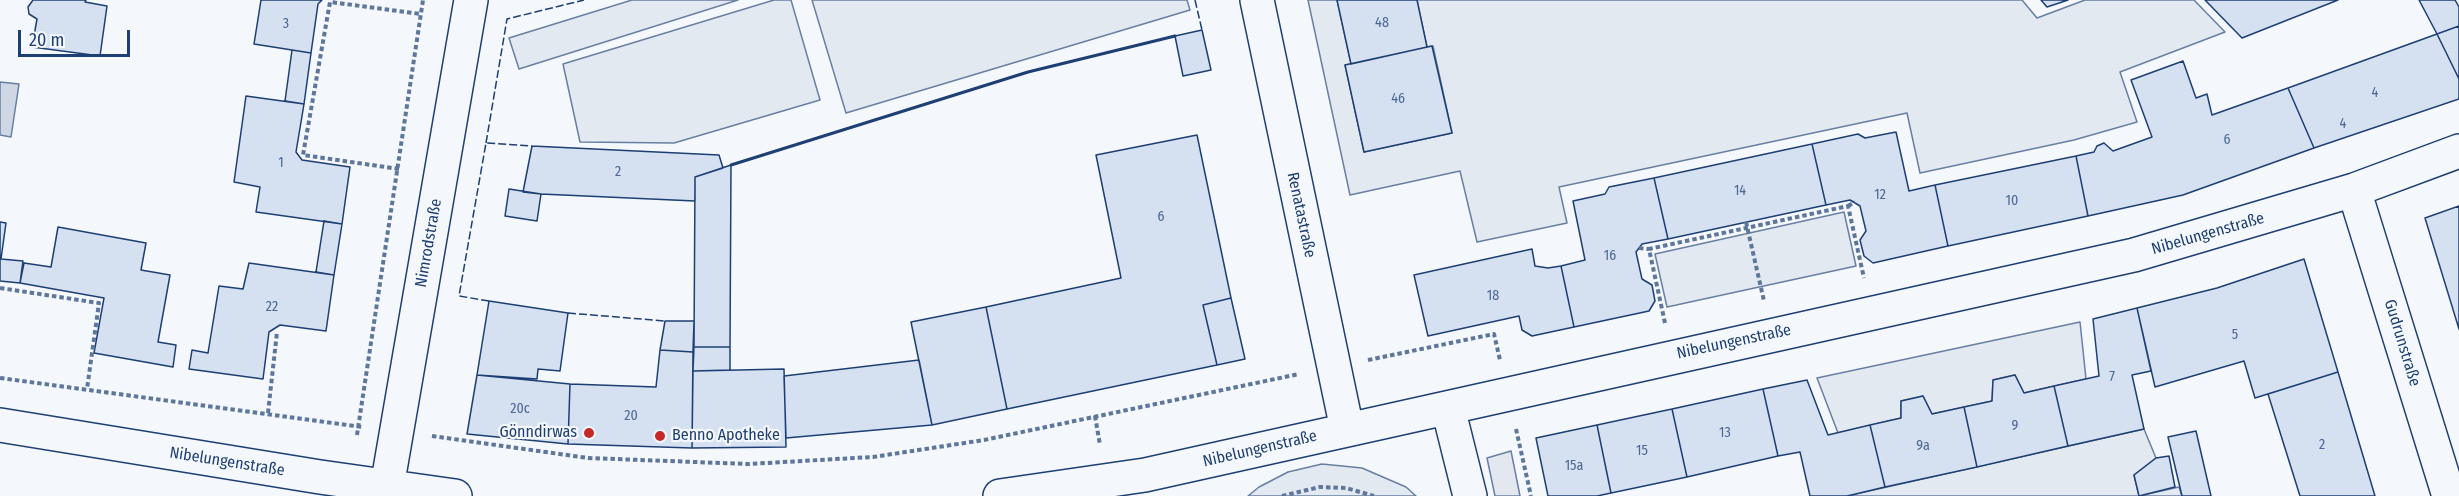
<!DOCTYPE html>
<meta charset="utf-8">
<style>
body{margin:0}
#map{position:relative;width:2459px;height:496px;overflow:hidden;background:#f4f7fb;font-family:"Fira Sans Condensed",sans-serif}
canvas{display:block}
.scale{position:absolute;left:18px;top:30px;width:112px;height:27px;box-sizing:border-box;border:3px solid #1d3f73;border-top:0;padding-left:8px;font-size:18px;line-height:21px;white-space:nowrap;color:#1d3f73;-webkit-text-stroke:4px #f4f7fb;paint-order:stroke}
</style>
<div id="map">
<canvas width="2459" height="496"></canvas>
<div class="scale">20 m</div>
</div>
<script>
const c = document.querySelector('canvas').getContext('2d');
c.lineJoin = 'round';
function fill(path, color) {
  c.fillStyle = color;
  c.fill(path, 'evenodd');
}
function poly(rows) {
  const path = new Path2D();
  for (const r of rows) {
    path.moveTo(r[0], r[1]);
    for (let i = 2; i < r.length; i += 2) path.lineTo(r[i], r[i + 1]);
  }
  return path;
}
function strokePath(path, color, width, dash) {
  c.strokeStyle = color;
  c.lineWidth = width;
  c.lineCap = dash ? 'butt' : 'round';
  c.setLineDash(dash || []);
  c.stroke(path);
}
function label(font, color, halo, rows, align = 'center') {
  c.font = font + ' "Fira Sans Condensed",sans-serif';
  c.lineWidth = 4.5;
  c.setLineDash([]);
  c.textBaseline = 'middle';
  c.strokeStyle = halo;
  c.fillStyle = color;
  for (const [text, x, y, turn = 0] of rows) {
    c.save();
    c.translate(x, y);
    c.rotate((+turn || 0) * Math.PI / 180);
    c.textAlign = isNaN(turn) ? turn : align;
    if (halo) c.strokeText(text, 0, 0);
    c.fillText(text, 0, 0);
    c.restore();
  }
}
const green = poly([
 [632,0,738,0,519,69,509,38,632,0],
 [774,0,791,0,820,100,674,143,580,142,563,64,774,0],
 [812,0,1187,0,1190,10,846,113,812,0],
 [1308,0,1337,0,1351,64,1345,65,1364,152,1452,133,1433,46,1427,47,1417,0,2022,0,2037,18,2085,0,2194,0,2225,32,2120,72,2137,122,2074,140,1920,173,1907,113,1559,187,1567,223,1477,242,1460,171,1350,195,1308,0],
 [1844,212,1856,266,1667,307,1655,254,1844,212],
 [2080,322,2086,379,2024,393,2015,375,1993,380,1992,401,1932,414,1923,396,1901,401,1901,418,1838,433,1817,378,2080,322],
 [2144,429,2156,458,2134,475,2139,496,2179,487,2182,496,1847,496,2144,429],
 [1322,464,1362,468,1406,487,1416,496,1248,496,1259,487,1288,472,1322,464]
]);
fill(green, '#e3e9f0');
strokePath(green, '#687fa3', 1.5);
const parking = poly([
 [1511,451,1520,496,1495,496,1487,458,1511,451]
]);
fill(parking, '#e3e8f0');
strokePath(parking, '#687fa3', 1.5);
const water = poly([
 [0,82,19,84,11,137,0,135,0,82]
]);
fill(water, '#cfd7e4');
strokePath(water, '#687fa3', 1.5);
const building = poly([
 [33,0,86,0,85,2,107,6,100,56,32,47,37,19,29,14,28,7,33,0],
 [261,0,322,0,318,4,311,53,254,44,261,0],
 [1337,0,1417,0,1427,47,1351,64,1337,0],
 [2041,0,2068,0,2047,7,2041,0],
 [2205,0,2338,0,2242,38,2205,0],
 [2419,0,2455,0,2459,7,2459,26,2437,34,2419,0],
 [2459,26,2459,79,2437,34,2459,26],
 [1202,30,1211,70,1183,76,1175,36,1202,30],
 [2437,34,2459,79,2459,99,2314,148,2288,88,2437,34],
 [1432,46,1452,133,1364,152,1345,65,1432,46],
 [292,50,311,53,304,104,285,101,292,50],
 [2183,61,2196,98,2207,94,2212,115,2288,88,2314,148,2183,195,2088,216,2076,156,2094,152,2097,146,2104,143,2113,151,2152,137,2131,80,2183,61],
 [246,96,304,104,296,152,302,160,350,167,342,224,256,212,260,187,234,182,246,96],
 [1896,132,1909,191,1935,185,1948,246,1873,263,1864,256,1860,240,1866,231,1860,206,1850,200,1826,205,1812,144,1858,134,1865,138,1896,132],
 [1197,135,1231,298,1203,305,1217,365,1007,409,986,307,1121,278,1096,155,1197,135],
 [1812,144,1826,205,1668,239,1654,178,1812,144],
 [532,146,719,155,723,168,695,177,695,201,541,194,523,192,532,146],
 [2076,156,2088,216,1948,246,1935,185,2076,156],
 [731,165,730,347,694,347,695,177,731,165],
 [1654,178,1668,239,1642,244,1636,252,1642,279,1652,285,1655,301,1649,311,1574,327,1561,266,1585,260,1573,201,1605,194,1609,187,1654,178],
 [509,189,541,194,537,221,505,216,509,189],
 [2459,206,2459,329,2425,218,2459,206],
 [324,221,342,224,334,275,316,272,324,221],
 [0,222,6,223,1,259,23,261,20,283,0,281,0,222],
 [58,227,146,243,141,270,170,275,158,342,176,345,173,367,94,353,104,298,20,283,24,263,51,267,58,227],
 [1532,249,1535,266,1548,268,1561,266,1574,327,1532,336,1522,330,1519,316,1428,336,1414,275,1532,249],
 [2304,259,2338,372,2255,398,2244,361,2155,387,2137,308,2217,288,2304,259],
 [249,263,334,275,326,331,280,325,269,332,263,379,189,369,192,350,208,353,219,286,243,289,249,263],
 [1231,298,1245,359,1217,365,1203,305,1231,298],
 [489,301,568,313,560,371,538,369,537,379,477,375,489,301],
 [986,307,1007,409,932,425,911,322,986,307],
 [2137,308,2151,371,2132,375,2144,429,2068,446,2054,386,2099,376,2093,319,2137,308],
 [665,321,694,321,693,352,660,350,665,321],
 [694,347,730,347,730,370,693,371,694,347],
 [660,350,693,352,692,448,568,444,570,384,656,387,660,350],
 [919,360,932,425,786,438,784,376,919,360],
 [784,369,786,447,692,448,693,371,784,369],
 [2338,372,2375,496,2300,496,2268,394,2338,372],
 [477,375,570,384,568,444,467,434,477,375],
 [2015,375,2024,393,2054,386,2068,446,1977,467,1964,407,1992,401,1993,380,2015,375],
 [1807,380,1828,435,1870,425,1885,487,1847,496,1810,496,1800,452,1778,456,1763,389,1807,380],
 [1763,389,1778,456,1687,477,1672,409,1763,389],
 [1923,396,1932,414,1964,407,1977,467,1885,487,1870,425,1901,418,1901,401,1923,396],
 [1672,409,1687,477,1611,493,1597,425,1672,409],
 [1597,425,1611,493,1597,496,1548,496,1536,438,1597,425],
 [2196,431,2211,496,2182,496,2168,437,2196,431],
 [2169,456,2175,487,2139,496,2134,475,2156,458,2169,456]
]);
fill(building, '#d5e0f0');
strokePath(building, '#1d3f73', 1.5);
const minor = poly([
 [1257,0,1347,429],
 [2354,190,2449,496],
 [1448,408,1470,496],
 [0,425,320,477,455,496],
 [387,487,471,0],
 [1000,496,1145,475,2134,255,2354,190,2459,151]
]);
strokePath(minor, '#1d3f73', 36);
strokePath(poly([
 [399,169,303,155,330,2,421,14],
 [1848,206,1855,202],
 [1746,222,1764,301],
 [1639,248,1649,249],
 [0,288,99,303,87,389],
 [1665,323,1649,249,1848,206,1864,278],
 [1368,360,1494,334,1500,360],
 [0,378,362,427],
 [268,413,277,332],
 [1095,416,1100,445],
 [1516,429,1531,496],
 [357,435,423,0],
 [432,436,588,458,748,464,873,457,984,440,1299,374],
 [1282,496,1320,487,1346,488,1374,496]
]), '#5e769c', 4, [4.5, 3]);
strokePath(minor, '#f4f7fb', 33);
strokePath(poly([
 [1195,0,1202,30],
 [486,143,507,19,584,0],
 [489,301,459,296,486,143,532,146],
 [568,313,665,321]
]), '#1d3f73', 1.5, [8, 3]);
strokePath(poly([
 [731,165,1028,72,1175,36]
]), '#1d3f73', 3);
for (const [x, y, r, color] of [
 [589,433,6,"#c62828"],
 [660,436,6,"#c62828"]
]) {
  const dot = new Path2D();
  dot.arc(x, y, r, 0, 2 * Math.PI);
  c.fillStyle = color;
  c.fill(dot);
  strokePath(dot, '#f4f7fb', 2);
}
label('14px', '#4b6792', null, [
 ["48",1382,23],
 ["3",286,24],
 ["4",2375,93],
 ["46",1398,99],
 ["4",2343,124],
 ["6",2227,140],
 ["1",281,163],
 ["2",618,172],
 ["14",1740,191],
 ["12",1880,195],
 ["10",2012,201],
 ["6",1161,217],
 ["16",1610,256],
 ["18",1493,296],
 ["22",272,307],
 ["5",2235,335],
 ["7",2112,377],
 ["20c",520,409],
 ["20",631,416],
 ["9",2015,426],
 ["13",1725,433],
 ["2",2322,445],
 ["9a",1923,446],
 ["15",1642,451],
 ["15a",1574,466]
]);
label('16px', '#1d3f73', '#f4f7fb', [
 ["Renatastraße",1301,215,78],
 ["Nibelungenstraße",2208,234,-16],
 ["Nimrodstraße",429,243,-80],
 ["Nibelungenstraße",1734,342,-12],
 ["Gudrunstraße",2402,343,73],
 ["Nibelungenstraße",1260,449,-13],
 ["Nibelungenstraße",227,462,9]
]);
label('16px', '#1d3f73', '#f4f7fb', [
 ["Gönndirwas",577,433],
 ["Benno Apotheke",672,436,"left"]
], 'right');
</script>
